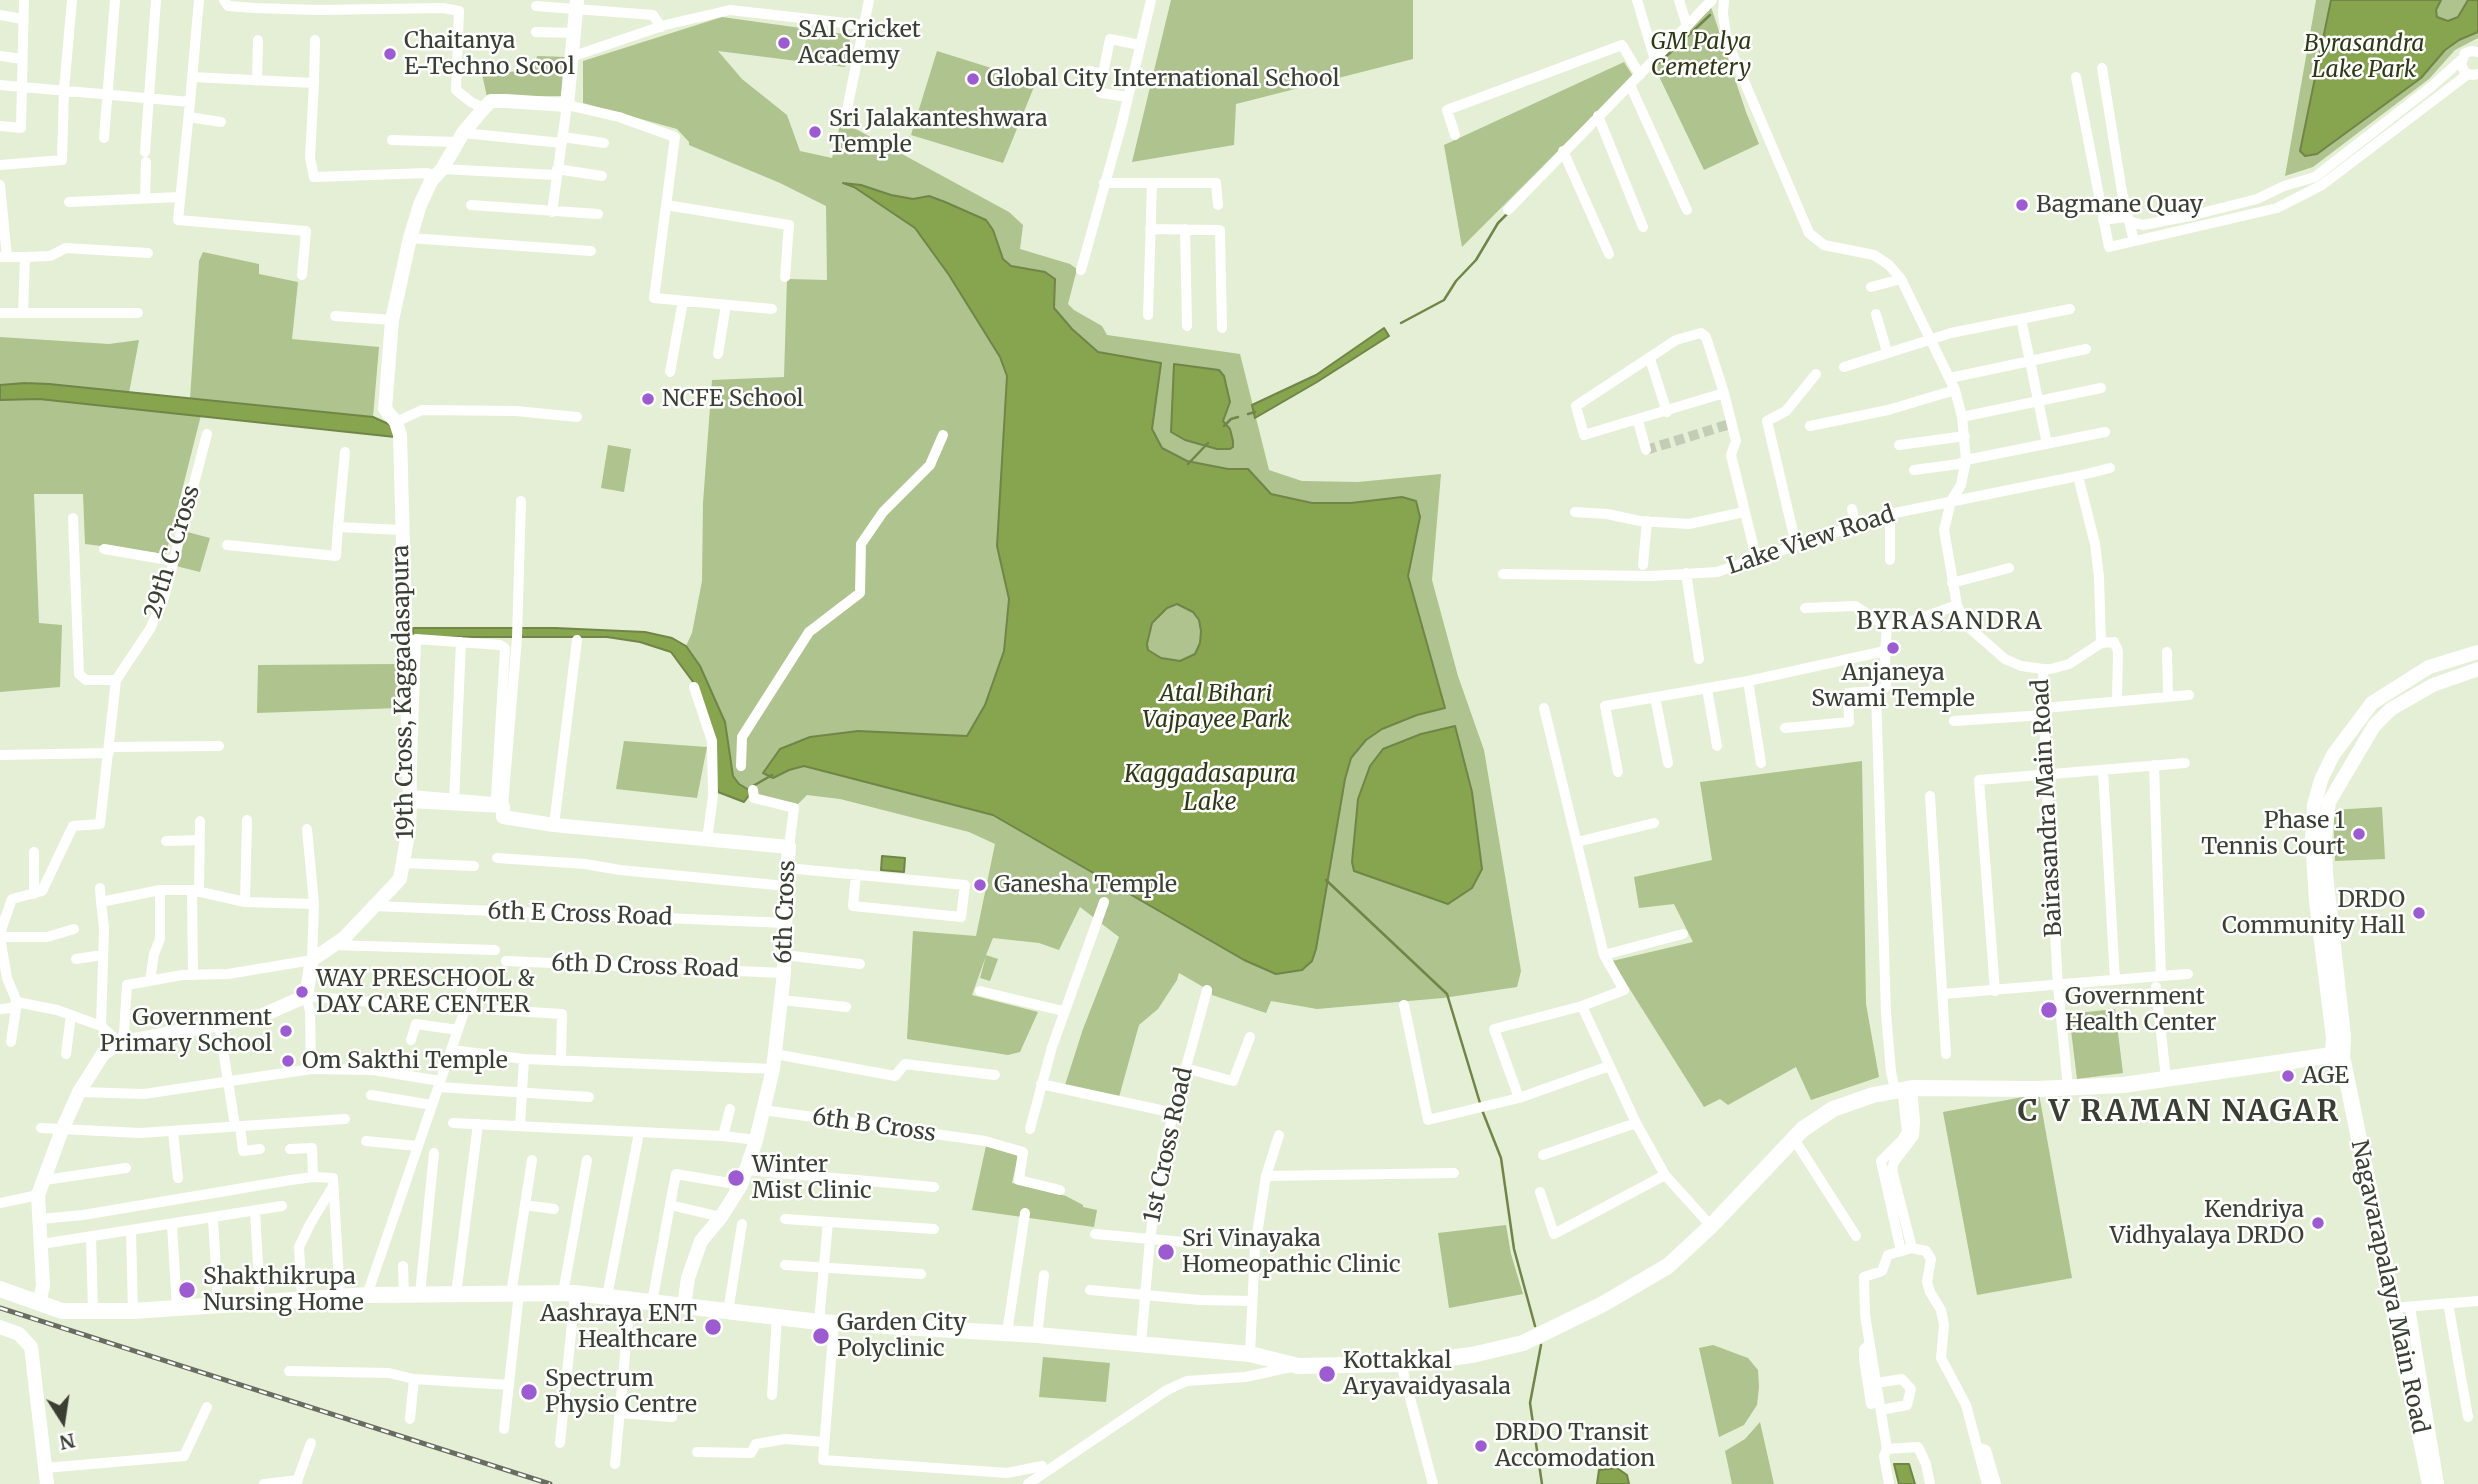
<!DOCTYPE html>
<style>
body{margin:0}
#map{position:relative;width:2478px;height:1484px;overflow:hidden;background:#e5efd5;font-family:Merriweather,serif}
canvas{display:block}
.north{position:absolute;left:28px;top:1386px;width:70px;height:70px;-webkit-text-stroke:5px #fff;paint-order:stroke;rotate:168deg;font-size:19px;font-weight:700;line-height:28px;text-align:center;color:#3a3e33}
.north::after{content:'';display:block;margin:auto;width:24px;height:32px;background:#3a3e33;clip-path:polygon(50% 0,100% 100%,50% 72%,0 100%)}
</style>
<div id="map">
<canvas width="2478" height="1484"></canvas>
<div class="north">N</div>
</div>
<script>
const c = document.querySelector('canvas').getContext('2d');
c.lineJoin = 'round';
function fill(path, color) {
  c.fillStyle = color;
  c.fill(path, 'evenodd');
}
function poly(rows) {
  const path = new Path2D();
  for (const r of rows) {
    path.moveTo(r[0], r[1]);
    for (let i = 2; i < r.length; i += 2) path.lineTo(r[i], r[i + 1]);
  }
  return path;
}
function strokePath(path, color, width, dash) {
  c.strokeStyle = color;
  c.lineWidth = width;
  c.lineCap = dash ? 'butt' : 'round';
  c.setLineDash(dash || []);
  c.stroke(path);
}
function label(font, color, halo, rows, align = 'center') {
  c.font = font + ' Merriweather,serif';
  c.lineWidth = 5;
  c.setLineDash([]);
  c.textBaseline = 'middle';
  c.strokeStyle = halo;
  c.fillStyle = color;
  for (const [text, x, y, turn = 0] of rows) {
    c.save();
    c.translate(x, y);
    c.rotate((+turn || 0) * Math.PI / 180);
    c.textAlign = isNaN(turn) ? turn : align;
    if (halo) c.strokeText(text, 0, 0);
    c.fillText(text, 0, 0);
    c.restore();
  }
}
fill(poly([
 [1171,0,1413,0,1413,59,1236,104,1234,145,1132,162],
 [2316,0,2478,0,2478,38,2455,50,2429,79,2313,167,2285,176],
 [1711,7,1746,112,1759,144,1704,170,1654,66,1671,52],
 [722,17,851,35,845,67,718,51,742,79,787,115,800,151,832,158,841,121,1009,212,1023,225,1020,249,1070,264,1077,269,1068,304,1074,310,1102,326,1107,335,1240,354,1269,470,1302,481,1358,482,1441,474,1432,580,1458,676,1484,750,1521,971,1517,987,1443,998,1317,1009,1271,1001,1266,1013,1212,995,1212,992,1179,973,1177,980,1158,1009,1139,1025,1119,1097,1065,1085,1083,1029,1119,937,1080,907,1059,950,1039,943,993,938,986,955,998,959,990,981,980,978,986,956,972,995,1038,1012,1020,1052,1008,1055,907,1039,913,931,976,936,995,844,969,832,840,799,807,795,798,804,750,794,749,790,739,784,733,776,725,722,700,666,686,646,692,633,702,581,703,503,712,380,784,377,787,279,827,280,826,206,780,183,689,145,689,142,677,129,583,103,583,61],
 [937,51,1036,82,1003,163,911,135],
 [537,56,567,57,561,96,487,97,482,74,534,70],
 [1624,62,1633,76,1462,247,1444,145],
 [203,252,259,264,259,274,298,282,292,339,379,347,373,417,190,399,199,261],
 [0,337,109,344,139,340,129,393,48,384,0,385],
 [39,399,201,415,166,554,85,544,83,494,34,494,39,623,62,625,60,687,0,692,0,400],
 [608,445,631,449,624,492,601,488],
 [180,530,210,538,200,572,172,565],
 [398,664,399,708,257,713,258,665],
 [624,741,707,747,697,798,616,789],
 [1862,761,1866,1004,1879,1077,1811,1100,1796,1067,1728,1105,1720,1099,1704,1107,1612,961,1693,942,1674,904,1639,908,1634,877,1712,860,1700,782],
 [2382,807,2385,859,2335,861,2333,810],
 [2115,1009,2123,1073,2077,1079,2069,1014],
 [2039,1094,2072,1278,1977,1295,1943,1112],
 [986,1146,1018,1156,1012,1183,1066,1196,1083,1205,1083,1207,1097,1210,1094,1227,972,1210],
 [1506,1225,1511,1254,1523,1294,1449,1308,1438,1233],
 [1713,1345,1748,1358,1758,1370,1759,1387,1757,1405,1744,1425,1719,1437,1699,1348],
 [1043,1357,1110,1363,1106,1402,1039,1397],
 [1760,1422,1774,1484,1732,1484,1725,1451,1745,1439]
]), '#aec38d');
const water = poly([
 [2331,0,2441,0,2436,10,2437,17,2448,21,2458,17,2468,0,2478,0,2478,32,2459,40,2445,50,2421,78,2317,154,2305,156,2300,151,2331,0],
 [843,183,861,185,891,195,913,199,929,196,945,202,986,220,993,230,1003,259,1011,266,1045,272,1055,279,1054,308,1072,329,1098,352,1161,363,1152,429,1162,448,1187,461,1228,469,1248,469,1271,494,1312,503,1351,503,1402,497,1416,501,1420,517,1408,576,1445,708,1417,715,1382,729,1366,740,1351,758,1345,779,1316,949,1312,961,1302,970,1276,974,1244,960,993,815,804,766,789,770,773,778,763,773,780,749,810,737,858,731,967,736,985,705,1004,651,1009,599,997,546,1007,376,1000,357,949,275,915,228,854,187,843,183],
 [1177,604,1193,612,1199,620,1201,631,1200,643,1195,654,1180,661,1161,658,1148,650,1147,644,1152,623,1167,608,1177,604],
 [1384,328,1389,336,1317,382,1255,418,1252,405,1316,375,1384,328],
 [1174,364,1219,370,1224,376,1230,402,1223,421,1230,429,1233,441,1233,447,1230,449,1217,449,1185,440,1171,432,1174,364],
 [25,383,49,384,373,417,395,427,395,437,39,399,0,400,0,385,25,383],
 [413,628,555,628,645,632,672,638,686,646,700,666,725,722,733,776,739,784,749,790,750,794,744,802,718,792,699,690,671,652,640,642,607,637,413,637,413,628],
 [1455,726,1472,792,1482,869,1472,888,1448,904,1354,871,1352,862,1358,799,1370,766,1383,749,1421,734,1455,726],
 [882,856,905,858,904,872,881,870,882,856],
 [1894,1464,1909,1464,1915,1484,1899,1484,1894,1464],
 [1617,1468,1627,1475,1629,1484,1597,1484,1599,1470,1617,1468]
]);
fill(water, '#87a44f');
strokePath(water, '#708547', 2);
strokePath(poly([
 [1659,63,1710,15],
 [1401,323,1444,300,1456,281,1476,260,1498,223,1508,213],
 [1248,414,1255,412],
 [1224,426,1231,419,1238,417],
 [1188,464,1208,443],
 [753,786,772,775],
 [1326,880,1447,994,1480,1103],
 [1482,1110,1501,1158,1514,1249,1535,1326],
 [1541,1345,1530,1403,1542,1484]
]), '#708547', 2.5);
strokePath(poly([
 [1646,450,1730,424]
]), '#c3ccb5', 10, [10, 5]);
strokePath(poly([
 [224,0,228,6,254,8,318,10,443,8,459,11,456,90,471,102,484,108],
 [1637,0,1655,60],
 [1679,0,1687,26],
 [1724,0,1723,14,1727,41,1809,233,1824,245,1874,255,1889,265,1901,279,1955,390,1962,417,1966,460,1961,485,1951,501,1944,530,1957,605,1966,625,2005,659,2021,666,2043,669,2046,774,2058,986,2068,1088],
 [536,6,653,15,661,27],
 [0,15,22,19],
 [536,32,573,33],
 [2478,52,2472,51,2465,53,2461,64,2465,73,2472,75,2478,74],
 [0,56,22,59],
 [571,57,665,25,730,10,863,25],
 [2102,68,2122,192,2129,221,2143,225,2190,216,2257,199,2284,186,2315,177,2431,87,2461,60],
 [1089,71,1103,74,1110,39,1140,45],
 [192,77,314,83,310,158,314,177,427,173,435,176],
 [2076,77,2109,247,2277,208,2322,185,2468,74],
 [257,81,258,40],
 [314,83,315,40],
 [0,85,190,102,199,0],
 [1630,85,1687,210],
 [1101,93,1128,97],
 [190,102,178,220,306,231,302,275],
 [846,115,869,0],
 [1598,116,1643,227],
 [189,117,221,122],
 [0,126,21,128,24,0],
 [463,133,562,143],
 [1455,135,1447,110,1622,45,1640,75],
 [563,137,604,143],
 [104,138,115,0],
 [392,140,457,142],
 [1563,151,1609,254],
 [145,152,156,0],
 [0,165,62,160,64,90,72,0],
 [442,169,556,175],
 [557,169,602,176],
 [1104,183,1216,183,1218,205],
 [0,185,7,257],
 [145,198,146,162],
 [69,202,179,197],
 [471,205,598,214],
 [666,205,789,225,785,277],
 [1508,210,1712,0],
 [552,212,567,105,619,117,675,137,654,298,772,309],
 [2103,220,2125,217,2129,221,2134,241],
 [1150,229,1220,230,1222,328],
 [1185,229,1187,326],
 [410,238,591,251],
 [0,257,25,257,23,313],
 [25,257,50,256,66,248,148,253],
 [1081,270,1122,123,1151,0],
 [1871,287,1901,279],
 [0,313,138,313],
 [1876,314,1887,352],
 [1148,315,1152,183],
 [335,316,392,320],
 [2021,319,2030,361,2086,349],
 [718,354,726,305],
 [1650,359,1667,412],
 [1844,367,1951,333,2070,309],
 [670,372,683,301],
 [1950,378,2030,361,2047,444],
 [1724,393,1584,435,1576,406,1676,340,1701,333,1706,337,1724,393,1736,441,1731,455,1757,561],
 [1962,417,2101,388],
 [1638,421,1646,450],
 [396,422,422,410,516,411,577,417],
 [1810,426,1888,410,1955,390],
 [1899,445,1965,436],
 [1914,470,1959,464,1966,460,2105,432],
 [2078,476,2110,468],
 [1852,509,1855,524],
 [1575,512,1607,514,1640,521,1689,524,1744,512],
 [73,518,79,674,86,680,116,680],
 [338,527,345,452],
 [227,545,336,556,338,527,402,530],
 [1796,545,1767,421,1786,411,1816,374],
 [104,549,174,561],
 [1890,560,1890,514],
 [1643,565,1647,521],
 [1686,573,1699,659],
 [1503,574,1651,576,1717,572,1890,514,2078,476,2095,544,2099,577,2101,643,2114,642,2118,651,2117,700],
 [1952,583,2009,568],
 [1805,608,1855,606,1887,626],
 [416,639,500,645,505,648,496,797,493,802,411,795,416,639],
 [2167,652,2168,696],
 [2043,669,2051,669,2069,664,2101,643],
 [1748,681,1761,763],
 [694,687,712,741,713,796,707,840],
 [1707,689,1717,746],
 [1655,697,1668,763],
 [1544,708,1604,955,1624,990,1582,1006,1636,1123,1665,1175,1711,1226],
 [2044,708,2189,695],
 [1954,721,2044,715],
 [1785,728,1849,722,1848,693,1876,691],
 [109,747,219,746],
 [0,755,109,753],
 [741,766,742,737,809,632,860,593,861,544,883,512,930,465,943,435],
 [2103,770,2115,980],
 [1618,772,1605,706,1748,681,1885,651],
 [753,790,754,798,794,808,789,847],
 [1930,796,1946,1054],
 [454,804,461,642],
 [503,806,517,638,521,501],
 [554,825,577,640],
 [307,829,314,904],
 [166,841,200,840],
 [1577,842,1654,823],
 [34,852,34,894],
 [497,858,585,864,620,870,786,886],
 [404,863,474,866],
 [787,868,839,873,965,885,961,917,853,906,856,874],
 [100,888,101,902,104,928,101,1026,119,1043,124,1033,127,985,182,975,228,974,312,960,314,904,245,902,192,890,160,890,101,902],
 [192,890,193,975],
 [199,892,200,821],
 [245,902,247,820],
 [374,906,786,923],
 [0,937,47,937,74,929],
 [333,945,495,950],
 [784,955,860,964],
 [1604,955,1683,934],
 [76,959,103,955],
 [506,961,784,973],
 [2161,976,2188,974],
 [150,981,154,954,160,939,160,890],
 [2156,987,2166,1078],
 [980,991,1063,1011],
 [1995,991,1979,780,2185,763],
 [1943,994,2161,976,2154,765],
 [782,1000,846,1007],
 [1404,1005,1428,1120,1519,1098,1609,1066],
 [0,1009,12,1008,17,1002,57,1010,101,1026],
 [498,1010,562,1014,561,1061],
 [219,1024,235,1126],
 [411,1040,416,1024,458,1030],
 [11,1042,17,1002,7,978,0,937,2,927,12,899,42,891,73,826,100,824,116,680,150,629,164,598,207,434],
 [451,1050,524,1059,773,1069],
 [66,1054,71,1015],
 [775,1054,895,1076,905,1064,995,1075],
 [1185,1068,1233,1081,1250,1037],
 [311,1069,310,1011,306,996,394,1004,466,1006],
 [1041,1084,1174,1113],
 [439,1087,589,1097],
 [1912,1088,1915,1121,1914,1136,1894,1162,1892,1170,1912,1248],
 [1895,1089,1891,1072,1886,1013,1876,691,1886,687,1885,651,1887,626,1916,620,1957,605],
 [79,1092,144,1094,311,1069,373,1070,440,1081],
 [371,1095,432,1105],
 [1519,1098,1494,1029,1582,1006],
 [763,1110,985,1141,1023,1152,1019,1180,1060,1190],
 [453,1123,723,1136,756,1140],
 [240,1126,243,1151,260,1149],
 [520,1126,524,1059],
 [41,1128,140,1133,345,1119],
 [1030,1129,1052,1047,1104,902],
 [173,1132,178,1178],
 [723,1136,730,1109],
 [1794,1139,1856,1236],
 [366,1141,417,1146],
 [290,1149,312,1148,313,1177],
 [1543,1155,1636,1123],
 [746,1170,934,1187],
 [1266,1176,1279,1135],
 [45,1180,126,1168],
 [1540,1192,1554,1234,1665,1175],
 [0,1203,38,1195],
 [525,1205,554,1209],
 [670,1205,676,1174,741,1185],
 [255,1211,260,1302],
 [41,1219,83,1215,291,1180,313,1177,333,1178,340,1297],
 [213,1219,218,1305],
 [785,1219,934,1229],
 [172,1225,177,1308],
 [131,1231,133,1311],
 [1095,1234,1206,1244],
 [91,1237,93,1311],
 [42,1244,282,1206],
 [1901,1251,1881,1161,1902,1140,1907,1132,1902,1088],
 [785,1265,921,1274],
 [403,1266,404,1294],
 [1090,1290,1200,1300,1251,1301],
 [563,1293,587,1160],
 [420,1294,434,1153],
 [456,1294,478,1124],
 [511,1294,532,1160],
 [367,1295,475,980],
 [607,1296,639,1133],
 [302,1300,299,1247,310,1224,332,1188],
 [652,1302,670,1205,721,1217],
 [2448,1303,2468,1417],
 [2404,1307,2478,1301],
 [2410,1307,2439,1484],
 [728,1312,742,1224],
 [819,1322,828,1222],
 [834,1323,823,1460,1007,1473,1042,1466],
 [1007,1333,1025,1213],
 [1037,1335,1044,1275],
 [1141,1344,1150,1239,1163,1152,1207,990],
 [1870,1344,1864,1349,1864,1359,1871,1404],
 [1250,1354,1255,1247,1266,1176,1454,1173],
 [1401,1364,1433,1484],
 [289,1371,389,1373,414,1379,509,1385],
 [1876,1383,1902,1379,1911,1389,1907,1405,1881,1410],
 [772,1395,777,1317],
 [619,1413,672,1417],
 [410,1419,414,1379],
 [504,1429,519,1293],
 [560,1443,575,1293],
 [1977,1447,1986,1450,1996,1484],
 [1887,1449,1918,1447,1926,1464,1930,1484],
 [697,1452,751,1453,756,1444,785,1439,824,1442],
 [615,1464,630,1299],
 [45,1468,184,1456,207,1407],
 [264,1484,298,1480],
 [296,1484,311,1443],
 [1028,1484,1167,1390,1187,1381,1245,1377,1296,1366],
 [1889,1484,1884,1456,1887,1449,1865,1315,1864,1277,1882,1271,1888,1255,1912,1248,1926,1251,1931,1259,1927,1282,1930,1292,1941,1310,1944,1325,1941,1358,1966,1405,1987,1484]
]), '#fff', 10);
strokePath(poly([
 [410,801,503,806,503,817,554,825,789,847,786,886,784,973,773,1069,756,1140,741,1185,721,1217,701,1241,688,1278,684,1306],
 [2332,1055,2333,1038,2316,901,2312,839,2314,805,2321,780,2333,755,2372,703,2429,667,2478,652],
 [2343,1061,2344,1036,2326,874,2325,837,2329,802,2374,726,2391,709,2433,685,2478,669],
 [39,1304,43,1286,38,1195,62,1130,79,1092,103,1054,119,1043,261,1016,306,996,312,960,344,938,400,879,409,828,410,801,400,435,396,422,385,409,392,320,410,238,420,205,431,181,442,169,463,133,484,108,491,101,506,101,567,105,577,0],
 [0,1327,19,1334,31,1347,47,1484]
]), '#fff', 14);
strokePath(poly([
 [0,1289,62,1311,133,1311,367,1295,575,1293,819,1322,1037,1335,1250,1354,1298,1366,1401,1364,1472,1355,1523,1343,1603,1304,1668,1266,1711,1226,1803,1129,1833,1109,1873,1095,1912,1088,2037,1089,2123,1085,2332,1055,2343,1061,2430,1484]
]), '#fff', 16);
const rail = poly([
 [0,1308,550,1484]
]);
strokePath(rail, '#686e5f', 5);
strokePath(rail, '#fff', 2.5, [8]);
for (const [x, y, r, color] of [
 [784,43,7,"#9c5bd1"],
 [390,54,7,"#9c5bd1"],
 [973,79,7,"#9c5bd1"],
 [815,132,7,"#9c5bd1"],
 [2022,205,7,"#9c5bd1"],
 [648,399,7,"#9c5bd1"],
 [1893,648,7,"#9c5bd1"],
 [2359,834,7,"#9c5bd1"],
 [980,885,7,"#9c5bd1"],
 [2419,913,7,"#9c5bd1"],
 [302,992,7,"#9c5bd1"],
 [2049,1010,9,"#9c5bd1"],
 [286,1031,7,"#9c5bd1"],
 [288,1061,7,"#9c5bd1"],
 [2288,1076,7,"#9c5bd1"],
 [736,1178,9,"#9c5bd1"],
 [2318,1223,7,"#9c5bd1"],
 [1166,1252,9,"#9c5bd1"],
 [187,1290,9,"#9c5bd1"],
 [713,1327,9,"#9c5bd1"],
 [821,1336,9,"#9c5bd1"],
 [1327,1374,9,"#9c5bd1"],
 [529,1392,9,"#9c5bd1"],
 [1481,1446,7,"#9c5bd1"]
]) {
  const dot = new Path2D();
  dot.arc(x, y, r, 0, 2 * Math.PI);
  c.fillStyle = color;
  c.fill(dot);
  strokePath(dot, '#fff', 2.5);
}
label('23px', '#3a3e33', '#fff', [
 ["SAI Cricket",798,30],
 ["Academy",798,56],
 ["Chaitanya",404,41],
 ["E-Techno Scool",404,67],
 ["Global City International School",987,79],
 ["Sri Jalakanteshwara",829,119],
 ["Temple",829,145],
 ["Bagmane Quay",2036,205],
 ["NCFE School",662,399],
 ["Anjaneya",1893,673,"center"],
 ["Swami Temple",1893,699,"center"],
 ["Phase 1",2345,821,"right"],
 ["Tennis Court",2345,847,"right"],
 ["Ganesha Temple",994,885],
 ["DRDO",2405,900,"right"],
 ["Community Hall",2405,926,"right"],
 ["WAY PRESCHOOL &",316,979],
 ["DAY CARE CENTER",316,1005],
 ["Government",2065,997],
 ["Health Center",2065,1023],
 ["Government",272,1018,"right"],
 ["Primary School",272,1044,"right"],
 ["Om Sakthi Temple",302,1061],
 ["AGE",2302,1076],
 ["Winter",752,1165],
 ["Mist Clinic",752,1191],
 ["Kendriya",2304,1210,"right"],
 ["Vidhyalaya DRDO",2304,1236,"right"],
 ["Sri Vinayaka",1182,1239],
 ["Homeopathic Clinic",1182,1265],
 ["Shakthikrupa",203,1277],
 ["Nursing Home",203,1303],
 ["Aashraya ENT",697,1314,"right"],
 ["Healthcare",697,1340,"right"],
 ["Garden City",837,1323],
 ["Polyclinic",837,1349],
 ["Kottakkal",1343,1361],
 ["Aryavaidyasala",1343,1387],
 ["Spectrum",545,1379],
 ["Physio Centre",545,1405],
 ["DRDO Transit",1495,1433],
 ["Accomodation",1495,1459]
], 'left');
label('italic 23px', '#2d3915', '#fff', [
 ["GM Palya",1701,42],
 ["Cemetery",1701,68],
 ["Byrasandra",2364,44],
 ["Lake Park",2364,70],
 ["Atal Bihari",1216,694],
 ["Vajpayee Park",1216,720]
]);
label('23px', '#3a3e33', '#fff', [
 ["Lake View Road",1811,541,-18],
 ["29th C Cross",173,552,-73],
 ["19th Cross, Kaggadasapura",404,692,-91],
 ["Bairasandra Main Road",2048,808,-93],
 ["6th Cross",786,912,-88],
 ["6th E Cross Road",580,915,2],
 ["6th D Cross Road",645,967,2],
 ["6th B Cross",874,1126,8],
 ["1st Cross Road",1169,1145,-78],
 ["Nagavarapalaya Main Road",2389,1287,78]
]);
c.letterSpacing = '2px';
label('24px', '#3a3e33', '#fff', [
 ["BYRASANDRA",1950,622]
]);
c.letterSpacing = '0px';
label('italic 24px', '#2e3a16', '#fff', [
 ["Kaggadasapura",1210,775],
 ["Lake",1210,803]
]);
c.letterSpacing = '2px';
label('bold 30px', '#3a3e33', '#fff', [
 ["C V RAMAN NAGAR",2179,1113]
]);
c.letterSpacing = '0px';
</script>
